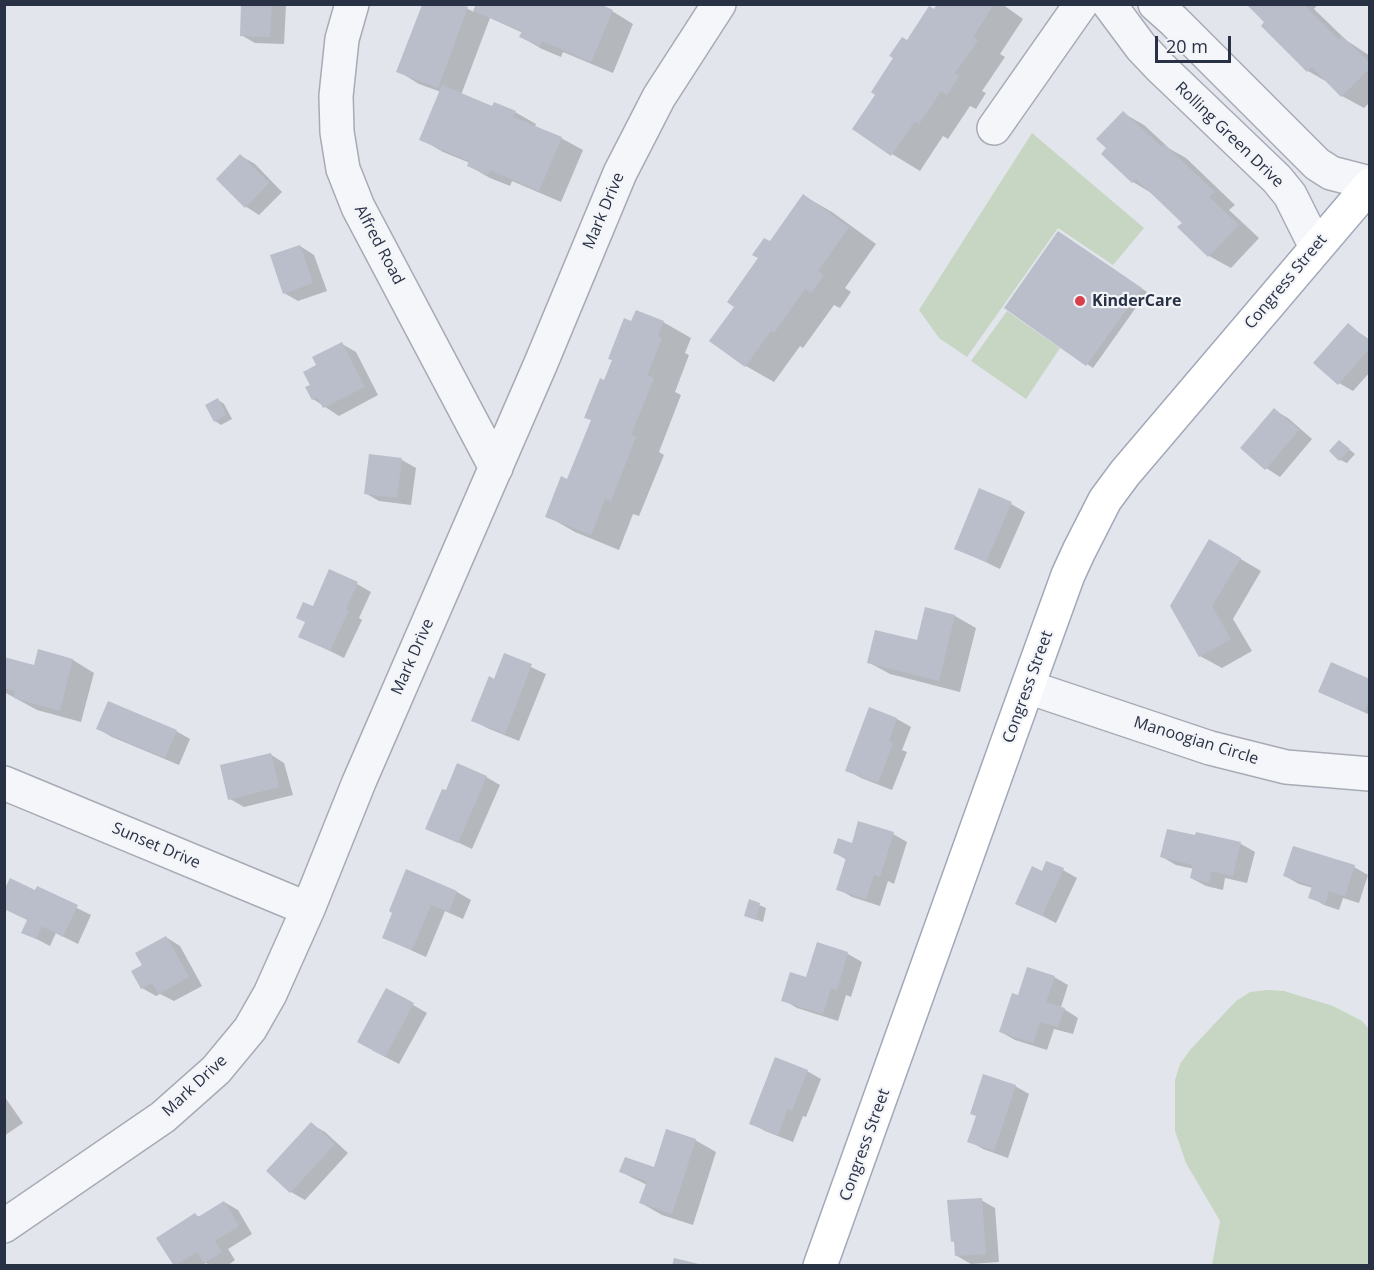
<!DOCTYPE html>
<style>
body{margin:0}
#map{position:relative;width:1374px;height:1270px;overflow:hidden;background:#e2e5eb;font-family:"Open Sans",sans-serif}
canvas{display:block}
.frame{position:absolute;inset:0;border:6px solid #293145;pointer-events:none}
.scale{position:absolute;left:1155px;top:36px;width:76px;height:27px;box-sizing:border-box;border:3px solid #293145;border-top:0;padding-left:8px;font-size:18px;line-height:21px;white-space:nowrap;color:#293145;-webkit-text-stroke:4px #f2f4f8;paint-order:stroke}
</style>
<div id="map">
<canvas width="1374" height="1270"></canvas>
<div class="frame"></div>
<div class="scale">20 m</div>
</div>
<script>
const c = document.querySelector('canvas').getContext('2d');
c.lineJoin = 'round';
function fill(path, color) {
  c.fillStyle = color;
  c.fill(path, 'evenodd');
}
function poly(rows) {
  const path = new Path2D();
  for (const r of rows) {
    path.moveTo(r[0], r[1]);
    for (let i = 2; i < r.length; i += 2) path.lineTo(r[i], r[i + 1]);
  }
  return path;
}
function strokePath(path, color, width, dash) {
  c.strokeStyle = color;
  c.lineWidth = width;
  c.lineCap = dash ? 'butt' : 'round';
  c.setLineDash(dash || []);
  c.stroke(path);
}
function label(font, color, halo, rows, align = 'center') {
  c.font = font + ' "Open Sans",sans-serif';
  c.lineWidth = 4.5;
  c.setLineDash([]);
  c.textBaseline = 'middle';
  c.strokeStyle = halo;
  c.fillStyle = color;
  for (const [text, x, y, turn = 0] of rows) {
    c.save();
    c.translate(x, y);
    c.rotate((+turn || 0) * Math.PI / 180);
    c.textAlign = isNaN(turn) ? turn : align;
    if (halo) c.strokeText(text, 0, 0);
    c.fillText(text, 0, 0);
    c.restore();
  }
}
fill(poly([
 [1032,133,1144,228,1113,265,1058,228,967,357,939,338,919,310],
 [1007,311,1060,348,1026,399,971,361],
 [1267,990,1284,991,1333,1006,1362,1021,1369,1029,1369,1265,1212,1265,1220,1221,1186,1163,1175,1131,1175,1080,1180,1064,1190,1050,1236,1001,1250,992]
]), '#c6d6c3');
fill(poly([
 [243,4,286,5,284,44,255,43,241,35],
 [423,4,458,4,474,12,478,4,612,11,633,24,613,73,563,52,561,57,542,49,521,37,523,33,490,18,461,95,493,108,515,112,536,124,535,127,561,138,583,150,561,202,512,181,510,186,490,178,469,166,470,163,443,152,421,139,441,92,419,84,398,71],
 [939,4,1002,4,1023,19,1000,54,1005,57,982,91,986,93,976,109,970,106,948,139,943,136,920,171,892,154,877,95,907,42],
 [1248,4,1318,4,1314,9,1346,40,1370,56,1370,102,1364,108,1342,96,1329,83,1308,71],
 [1123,113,1144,125,1170,149,1186,158,1235,205,1229,210,1259,238,1231,268,1209,256,1179,227,1184,223,1153,194,1133,182,1103,154,1108,148],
 [241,156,255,164,282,192,259,215,245,206],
 [804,196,832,212,876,244,845,288,851,292,840,308,834,305,803,348,800,346,774,382,746,366,711,341,736,306,770,243],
 [1065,237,1147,292,1093,368,1087,364],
 [300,246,314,255,327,291,298,301,284,293],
 [663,322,691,338,685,353,689,355,675,392,681,395,659,452,664,455,639,516,633,514,619,550,575,532,547,516,568,481,592,421,605,382,632,323],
 [1348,325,1370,340,1370,372,1353,391,1339,383],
 [342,344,356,352,378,395,339,416,313,399,318,365],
 [218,400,224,404,232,419,221,425,215,421],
 [1274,410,1288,418,1312,439,1280,477,1266,468],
 [1340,442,1355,454,1347,463,1340,460],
 [402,460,416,468,411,505,379,501,365,493],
 [1011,504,1025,512,1000,569,956,548],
 [1210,541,1261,571,1233,619,1252,651,1222,668,1200,656],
 [357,584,371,592,359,618,362,620,344,658,300,636,313,608],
 [955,616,976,628,960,692,890,674,868,662,918,642],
 [39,651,73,660,94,673,81,722,37,710,4,692,4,658,35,667],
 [505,655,546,674,519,741,487,728,473,720,495,680],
 [1370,681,1370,715,1320,692],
 [870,709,897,719,911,727,902,750,907,752,892,790,861,778,847,770],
 [98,729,176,731,190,739,179,765,112,737],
 [270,754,284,763,293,795,244,807,230,799],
 [486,777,500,785,472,849,427,828,447,792],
 [893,834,907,842,894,884,888,881,880,906,852,897,838,889,847,860,835,853,853,844],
 [1197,834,1241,844,1255,852,1247,883,1225,878,1223,890,1206,886,1191,878,1194,869,1176,865,1162,857,1196,837],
 [1354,867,1368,875,1359,903,1343,898,1339,910,1324,905,1310,897,1313,888,1299,884,1285,876],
 [1063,870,1077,878,1056,923,1017,903,1043,873],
 [407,871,457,892,471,900,463,919,445,911,426,957,384,938],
 [37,888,91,915,78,944,56,933,50,946,23,932,29,920],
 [750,901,766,908,763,922,746,916],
 [166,937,180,946,202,986,174,1001,160,994,156,996,142,988,144,965],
 [818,944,848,954,862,962,851,997,846,995,838,1021,797,1008,783,1000,807,979],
 [1054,977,1068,985,1061,1007,1078,1018,1073,1034,1054,1029,1047,1050,1015,1040,1001,1032,1019,997],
 [387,990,427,1013,399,1064,372,1050],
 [807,1071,821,1079,806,1117,803,1116,793,1142,765,1131,751,1123],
 [1015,1086,1029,1094,1008,1158,983,1149,969,1141],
 [4,1096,23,1123,4,1136],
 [311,1124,325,1132,348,1153,305,1200,291,1192,268,1171],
 [695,1140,716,1152,693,1225,662,1215,641,1203,647,1185,621,1172,655,1168],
 [981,1200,995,1208,999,1262,971,1264,957,1256,956,1243,952,1241],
 [224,1202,238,1210,252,1234,228,1249,235,1260,227,1266,211,1266,206,1263,201,1266,175,1265,195,1215,200,1217]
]), '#0003');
fill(poly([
 [241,4,272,4,270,37,240,36],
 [476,4,600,4,613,10,591,62,542,41,540,46,519,37,522,31,473,11],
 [937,4,994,4,973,37,978,40,955,73,959,76,947,95,941,91,919,124,915,121,891,156,852,129,875,95,871,92,893,58,889,56,902,37,907,40,929,6,934,9],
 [1246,4,1303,4,1339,40,1342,36,1370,63,1370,68,1341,97,1312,67,1307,72,1261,26,1264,22],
 [422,5,462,5,468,7,438,88,396,72],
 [442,85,492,106,494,102,516,111,513,117,562,137,539,191,490,170,488,175,467,166,469,161,419,140],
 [1123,111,1162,147,1164,144,1215,192,1209,197,1239,225,1208,257,1177,227,1182,223,1136,179,1132,183,1101,154,1106,148,1096,139],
 [240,154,269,183,245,208,216,179],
 [803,194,849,227,818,271,824,275,811,293,805,289,774,333,771,331,745,367,709,341,734,307,727,302,758,258,752,255,764,238,770,241],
 [1058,231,1142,288,1086,366,1004,308],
 [300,245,313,283,283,294,270,255],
 [636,310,664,321,658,336,662,338,647,375,654,378,631,435,636,437,611,501,605,499,591,535,545,517,561,476,567,479,591,420,584,418,600,378,604,380,612,360,608,359,624,318,631,321],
 [1348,323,1370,342,1370,348,1338,385,1313,363],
 [342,342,365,387,323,408,317,397,312,400,305,387,310,385,303,372,316,365,312,357],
 [218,398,226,415,214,422,205,405],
 [1274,408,1299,430,1265,470,1240,448],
 [1339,440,1350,449,1339,461,1329,451],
 [369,454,402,458,397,498,364,494],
 [979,488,1012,502,986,562,954,549],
 [1209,539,1241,558,1212,606,1231,639,1199,657,1170,606],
 [329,569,358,582,346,609,349,610,330,651,298,637,305,622,296,618,303,602,313,606],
 [925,607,955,615,939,681,867,663,875,630,917,640],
 [38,649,73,659,60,711,14,698,15,691,4,688,4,657,34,665],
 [504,653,532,664,505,734,471,721,489,676,494,679],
 [1331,662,1370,679,1370,698,1364,712,1318,692],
 [108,701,177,730,165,758,96,729],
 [869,707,897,718,889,741,893,743,878,783,845,771],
 [271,753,279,787,228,800,220,765],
 [457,763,487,776,458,843,425,829,442,789,446,790],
 [858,821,894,832,880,877,874,875,866,899,836,890,846,858,833,853,838,838,852,843],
 [1167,829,1195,835,1196,832,1241,842,1233,876,1211,871,1209,883,1190,878,1193,865,1160,857],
 [1293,846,1355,865,1345,896,1329,891,1325,904,1308,898,1312,886,1283,876],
 [1046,861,1064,868,1042,916,1015,904,1032,866,1042,871],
 [406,869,457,891,449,912,431,905,412,950,382,938,392,913,389,911],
 [10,878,35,890,37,886,78,905,63,937,42,926,36,939,21,933,27,920,4,909,4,890],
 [749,899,760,903,756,920,744,916],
 [166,936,189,977,159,994,152,983,141,989,131,971,142,965,135,953],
 [817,942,848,952,837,990,831,988,823,1014,781,1001,790,972,806,977],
 [1027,967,1055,976,1046,1002,1065,1008,1058,1027,1040,1022,1033,1043,999,1032,1012,993,1018,995],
 [386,988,414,1003,385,1057,357,1042],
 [775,1057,808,1070,792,1111,788,1109,778,1135,749,1124],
 [983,1074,1016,1085,994,1151,967,1142,976,1116,970,1114],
 [311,1122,335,1144,290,1193,266,1171],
 [666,1129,696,1139,672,1214,639,1203,647,1181,619,1172,625,1157,654,1167],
 [982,1198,986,1254,955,1256,954,1241,951,1242,947,1200],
 [224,1201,239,1226,215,1241,222,1252,204,1263,197,1252,174,1266,156,1238,195,1213,198,1217],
 [674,1258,703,1265,702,1266,672,1266]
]), '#b9beca');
const minor = poly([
 [352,4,342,39,336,96,337,132,343,169,358,207,496,468],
 [1109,4,1141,47,1161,68,1277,179,1290,195,1316,247],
 [1155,4,1174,21,1317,164,1331,173,1370,183],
 [994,128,1081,4],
 [1028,687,1210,748,1286,767,1370,774],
 [4,783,308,909],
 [4,1226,163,1117,216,1070,250,1029,270,994,308,909,359,782,541,363,620,173,659,97,719,4]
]);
const major = poly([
 [820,1266,1013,727,1068,575,1079,551,1105,500,1125,473,1370,185]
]);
strokePath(minor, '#a7abb6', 36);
strokePath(major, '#a1a8b8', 36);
strokePath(minor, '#f5f6f9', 33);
strokePath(major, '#fff', 33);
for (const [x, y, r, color] of [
 [1080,301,6,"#d7404b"]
]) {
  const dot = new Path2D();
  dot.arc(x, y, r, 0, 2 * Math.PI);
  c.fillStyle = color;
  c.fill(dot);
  strokePath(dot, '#f2f4f8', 2);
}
label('16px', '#293145', '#f2f4f8', [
 ["Rolling Green Drive",1229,135,44],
 ["Mark Drive",604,211,-67],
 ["Alfred Road",379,245,62],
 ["Congress Street",1286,282,-50],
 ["Mark Drive",413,657,-66],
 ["Congress Street",1028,687,-70],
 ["Manoogian Circle",1196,741,17],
 ["Sunset Drive",156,846,23],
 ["Mark Drive",195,1086,-43],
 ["Congress Street",865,1145,-70]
]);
label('bold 16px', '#293145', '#f2f4f8', [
 ["KinderCare",1092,301]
], 'left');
</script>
